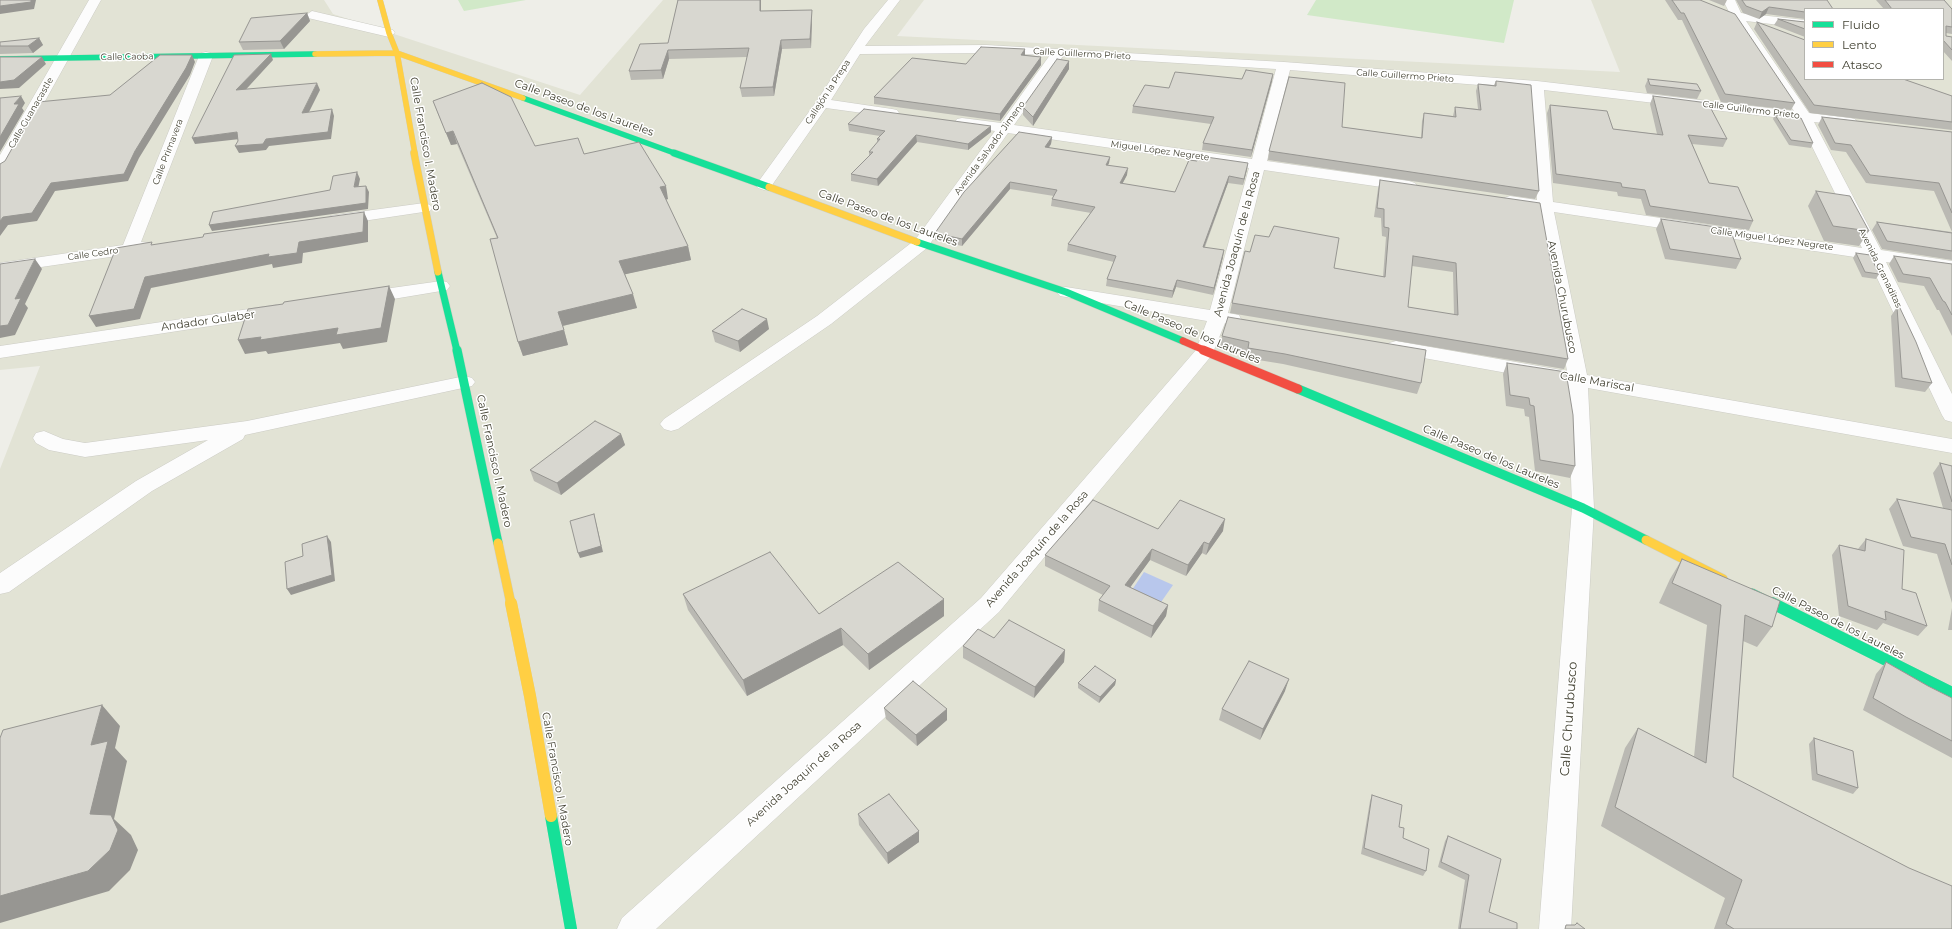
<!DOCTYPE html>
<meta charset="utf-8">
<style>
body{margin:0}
#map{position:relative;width:1952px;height:929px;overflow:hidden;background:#eeeee8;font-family:Montserrat,sans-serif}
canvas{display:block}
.legend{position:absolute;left:1804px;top:8px;width:140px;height:72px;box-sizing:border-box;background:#fff;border:1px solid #b4b4ae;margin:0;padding:5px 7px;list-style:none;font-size:12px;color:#444334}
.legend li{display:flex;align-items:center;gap:8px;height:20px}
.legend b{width:20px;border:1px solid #b4b4ae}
</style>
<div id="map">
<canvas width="1952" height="929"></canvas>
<ul class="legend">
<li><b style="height:5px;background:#16e098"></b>Fluido</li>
<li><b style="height:5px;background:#ffcf43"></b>Lento</li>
<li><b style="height:5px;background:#f24e42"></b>Atasco</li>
</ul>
</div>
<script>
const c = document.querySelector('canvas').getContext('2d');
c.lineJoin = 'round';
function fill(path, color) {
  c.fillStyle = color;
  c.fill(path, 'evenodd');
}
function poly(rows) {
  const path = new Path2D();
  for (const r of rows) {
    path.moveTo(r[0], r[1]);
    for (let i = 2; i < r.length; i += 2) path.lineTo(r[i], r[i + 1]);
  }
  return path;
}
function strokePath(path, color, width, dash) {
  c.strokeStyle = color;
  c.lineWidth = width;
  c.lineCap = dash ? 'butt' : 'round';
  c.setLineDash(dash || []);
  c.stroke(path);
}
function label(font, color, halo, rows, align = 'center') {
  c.font = font + ' Montserrat,sans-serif';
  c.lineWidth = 3;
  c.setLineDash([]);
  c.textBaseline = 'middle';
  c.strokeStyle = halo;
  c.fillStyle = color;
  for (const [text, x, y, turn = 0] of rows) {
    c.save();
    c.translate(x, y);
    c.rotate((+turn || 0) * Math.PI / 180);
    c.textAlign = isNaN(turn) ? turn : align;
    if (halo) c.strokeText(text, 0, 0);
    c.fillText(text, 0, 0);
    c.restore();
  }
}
fill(poly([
 [0,0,324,0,333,14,580,95,663,0,924,0,897,36,1620,72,1591,0,1952,0,1952,929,0,929,0,469,40,366,0,370],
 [1805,9,1943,9,1943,79,1805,79]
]), '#e2e3d5');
fill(poly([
 [458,0,526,0,464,11],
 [1316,0,1514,0,1504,43,1307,15]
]), '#d1e9c8');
fill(poly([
 [1144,572,1173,585,1159,605,1130,593]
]), '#b8c7ec');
const street = poly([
 [89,0,101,0,8,168,5,171,0,173,0,155,89,0],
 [888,0,900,0,865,46,986,45,1284,62,1537,81,1794,111,1731,16,1723,0,1735,0,1741,13,1805,20,1805,28,1746,21,1809,113,1850,118,1855,119,1857,122,1855,125,1850,126,1814,122,1881,250,1952,261,1952,271,1886,262,1952,394,1952,422,1945,420,1942,415,1868,259,1554,212,1587,375,1952,439,1952,453,1588,388,1594,508,1571,929,1539,929,1572,508,1568,384,1396,353,1389,351,1386,347,1389,343,1396,341,1567,371,1538,210,1504,204,1502,201,1504,198,1510,196,1537,200,1530,89,1290,70,1267,161,1409,181,1415,183,1417,186,1415,189,1409,191,1264,170,1228,313,1239,315,1241,319,1239,323,1232,325,1225,323,1212,355,999,612,656,929,617,929,622,918,981,598,1196,350,1207,321,1066,297,1060,296,1057,292,1060,288,1066,287,1210,310,1249,168,1008,133,927,248,831,324,678,429,671,431,664,429,660,424,664,419,817,316,915,240,995,131,957,125,955,122,957,119,962,118,1001,123,1050,55,986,53,860,54,831,100,892,109,897,110,899,113,897,116,892,117,826,108,770,188,764,190,758,188,756,185,816,102,864,29,888,0],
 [1063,56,1276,69,1252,159,1014,125,1063,56],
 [1544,90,1799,120,1862,248,1553,202,1544,90],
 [312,11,393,30,395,33,389,37,308,18,306,15,312,11],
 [206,52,211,53,213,56,141,242,151,243,154,247,151,251,0,273,0,263,123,245,199,56,201,53,206,52],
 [424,203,430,205,432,208,430,211,336,225,330,224,328,220,330,216,336,215,424,203],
 [441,281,447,282,450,286,447,290,363,304,357,302,354,298,357,294,363,292,441,281],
 [276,305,283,307,285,311,283,315,0,358,0,346,276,305],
 [465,376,472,378,475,382,472,386,245,435,243,439,152,491,9,592,0,594,0,573,136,481,208,440,85,457,49,450,36,443,33,438,36,433,44,431,63,439,85,443,247,421,465,376]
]);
const fastFar3 = poly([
 [0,59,315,54],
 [523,98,677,154]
]);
const fastFar2 = poly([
 [674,153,769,187],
 [917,242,1066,292,1183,341],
 [438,272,457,351]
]);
const fastFar1 = poly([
 [457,350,498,543],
 [1298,389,1583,508,1646,540],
 [1752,593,1774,604]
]);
const fast = poly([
 [1772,603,1952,693],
 [551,816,571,929]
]);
const slowFar3 = poly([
 [380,0,389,33,397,53,415,154],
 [315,54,397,53,523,98]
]);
const slowFar2 = poly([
 [414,153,438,272],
 [769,187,917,242]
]);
const slowFar1 = poly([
 [1646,540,1723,579],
 [498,543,511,604]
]);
const slow = poly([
 [511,603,530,696,551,816]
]);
const jamFar1 = poly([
 [1183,341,1206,351]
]);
const jam = poly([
 [1203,350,1298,389]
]);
strokePath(street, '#ccccc5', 1);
strokePath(fastFar3, '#cecfc0', 6);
strokePath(fastFar2, '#cecfc0', 8);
strokePath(fastFar1, '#cecfc0', 10);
strokePath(fast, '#cecfc0', 12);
strokePath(slowFar3, '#cecfc0', 6);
strokePath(slowFar2, '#cecfc0', 8);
strokePath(slowFar1, '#cecfc0', 10);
strokePath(slow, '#cecfc0', 12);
strokePath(jamFar1, '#cecfc0', 8);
strokePath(jam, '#cecfc0', 10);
fill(street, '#fcfcfc');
strokePath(fastFar3, '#16e098', 5.5);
strokePath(fastFar2, '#16e098', 7);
strokePath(fastFar1, '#16e098', 9);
strokePath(fast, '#16e098', 12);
strokePath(slowFar3, '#ffcf43', 5.5);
strokePath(slowFar2, '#ffcf43', 7);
strokePath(slowFar1, '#ffcf43', 9);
strokePath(slow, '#ffcf43', 12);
strokePath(jamFar1, '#f24e42', 7);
strokePath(jam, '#f24e42', 9);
fill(poly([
 [678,0,761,0,761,11,812,18,811,48,782,49,774,96,742,97,740,88,747,57,669,59,663,79,631,80,629,71,668,43],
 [1665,0,1700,0,1795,103,1791,110,1721,102,1682,20,1678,20],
 [1709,0,1727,0,1724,6],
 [1736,0,1827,0,1805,9,1805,19,1766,14,1759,19,1743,13],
 [1876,0,1944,0,1951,8,1952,9,1952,34,1946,33,1946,36,1952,37,1952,61,1943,51,1943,9,1884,9],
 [307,13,310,21,284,49,243,50,239,42],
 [1778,19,1805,22,1805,37,1774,25],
 [1757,22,1805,79,1952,96,1952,130,1810,113,1754,29],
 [39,38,43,45,33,53,0,54,0,42],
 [1025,55,1041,57,1041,65,1000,121,874,104,874,97,966,64],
 [1069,61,1069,69,1033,126,1023,115,1023,107],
 [1242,79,1272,81,1251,157,1202,150,1203,143,1211,124,1132,113,1133,106,1169,88],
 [1648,79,1701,91,1697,99,1647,93,1645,86],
 [1496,81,1539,191,1535,199,1268,160,1269,151,1342,127,1421,138,1422,121,1424,113,1453,116,1455,107,1478,109,1476,91,1478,84,1494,85],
 [1653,96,1727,139,1723,147,1692,144,1709,183,1753,221,1749,230,1646,215,1641,199,1618,196,1617,192,1553,183,1547,113,1550,105,1613,129,1657,134,1650,104],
 [433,101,535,146,584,154,668,199,666,200,688,246,691,260,625,274,637,308,563,326,568,345,523,356,518,342,497,238,457,144,451,145,438,114],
 [1775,115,1813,143,1811,148,1789,145,1773,119],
 [1822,117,1952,132,1952,260,1882,249,1872,230,1877,222,1952,232,1934,191,1866,183,1846,152,1831,150,1818,125],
 [848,124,991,126,991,132,968,150,917,142,878,186,851,181,851,174,869,156,869,152,877,143,877,139,880,136,849,131],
 [1052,137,1051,144,1049,148,1110,157,1109,163,1108,165,1127,175,1122,184,1175,192,1247,169,1243,185,1228,183,1205,247,1223,257,1213,295,1176,287,1172,298,1106,286,1107,279,1114,262,1067,251,1068,244,1091,213,1051,206,1052,199,1054,196,1010,189,962,246,935,240,935,233],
 [1380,180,1568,359,1564,369,1230,313,1232,303,1250,252,1269,237,1334,268,1383,277,1386,237,1382,236,1381,218,1374,217,1378,189],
 [1412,266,1453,272,1454,315,1408,307],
 [1816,191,1869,231,1859,246,1824,241,1808,206],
 [1661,219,1741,259,1736,269,1665,259,1656,229],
 [1856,253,1879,274,1876,279,1862,277,1853,258],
 [1894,256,1952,264,1952,336,1939,310,1937,310,1924,286,1898,282,1889,264],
 [1897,307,1932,383,1925,392,1895,387,1891,316],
 [769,329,740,352,715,342,712,331],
 [1222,336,1426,350,1421,383,1417,394,1283,364,1246,358,1247,352,1220,347],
 [1507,363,1575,466,1570,478,1535,471,1529,417,1525,416,1524,409,1506,406,1503,374],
 [621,434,625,445,561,495,534,481,530,470],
 [1940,463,1952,466,1952,603,1937,554,1903,546,1889,509,1897,499,1943,508,1933,473],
 [1158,529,1223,531,1206,555,1202,553,1186,576,1150,560,1130,587,1168,605,1166,616,1151,638,1098,611,1099,600,1103,595,1045,566,1045,555],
 [1866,539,1902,589,1927,626,1918,636,1883,623,1877,630,1839,616,1832,555,1839,545,1858,549],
 [1682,559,1772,627,1757,647,1743,641,1733,777,1952,929,1714,929,1725,898,1601,826,1625,748,1638,728,1694,757,1707,625,1659,603,1670,579],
 [683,594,819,614,944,616,869,670,843,645,747,696,688,610],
 [1952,608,1952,630,1948,630],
 [994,638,1065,650,1064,662,1034,698,963,658,963,646],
 [1886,662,1928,686,1952,698,1952,758,1896,728,1863,710,1876,674],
 [1116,680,1115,685,1099,703,1078,688,1078,683],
 [1285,691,1260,740,1219,720,1222,709],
 [884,708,947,709,947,720,917,746,886,719],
 [1814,738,1858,788,1853,794,1812,780,1809,744],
 [1372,795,1426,871,1423,876,1361,854,1370,801],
 [858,814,919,842,888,864,859,825],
 [1448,836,1489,912,1517,929,1458,929,1465,880,1438,867,1445,841]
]), '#bab9b3');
fill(poly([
 [31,0,36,0,34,9,0,14,0,6],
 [760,0,761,0,761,20,760,11],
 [1769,7,1766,14,1759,19,1762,12],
 [812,10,812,18,811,48,810,39],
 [307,13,310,21,284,49,280,41],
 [39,38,43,45,33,53,28,46],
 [781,40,782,49,774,96,773,87],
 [1025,49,1025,56,1021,55],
 [668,50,669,59,663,79,661,70],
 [271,54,273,60,239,97,236,90],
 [192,55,195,62,190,75,139,158,128,181,55,191,37,221,8,225,0,236,0,221,3,217,51,183,135,151],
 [42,57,46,64,19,88,0,89,0,82],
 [1041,57,1041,65,1000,121,1000,114],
 [1069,61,1069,69,1033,126,1033,117],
 [1273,74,1272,81,1251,157,1252,150],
 [317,83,320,90,305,120,302,113],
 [21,96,25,103,22,108,24,111,0,152,0,137,14,104],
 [332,109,334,116,331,139,269,146,266,150,239,153,235,146,266,139],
 [991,126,991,132,968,150,968,144],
 [453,131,457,144,451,145,446,133],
 [237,132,240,139,195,144,192,138],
 [916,135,917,142,878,186,877,179],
 [1052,137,1051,144,1044,153,1045,147],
 [1110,157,1109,163,1105,171,1106,165],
 [1248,163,1247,169,1243,185,1244,179],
 [1128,168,1127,175,1119,190,1120,183],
 [357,172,360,179,357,194,354,187],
 [1229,176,1228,183,1202,253,1203,247],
 [1010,182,1010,189,962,246,962,239],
 [366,186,369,192,368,209,212,231,209,225],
 [666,186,668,199,663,200,660,187],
 [364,212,368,221,368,242,303,253,302,263,273,268,272,264,151,288,140,319,96,327,89,316,145,277,299,242],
 [688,246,691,260,622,275,619,261],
 [1224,250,1223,257,1213,295,1214,288],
 [35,259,42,269,25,304,28,308,15,335,0,338,0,326,15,299],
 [1177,280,1176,287,1172,298,1173,291],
 [389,286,395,299,387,342,343,349,340,343,268,354,266,351,245,354,238,340],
 [633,294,637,308,562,326,558,312],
 [767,319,769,329,740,352,738,341],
 [564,330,568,345,523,356,518,342],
 [621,434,625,445,561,495,557,483],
 [594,514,603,552,580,558,578,553],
 [1225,519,1223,531,1206,555,1209,544],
 [327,536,331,542,335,581,291,595,287,589],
 [1204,542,1202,553,1186,576,1188,565],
 [1152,549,1150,560,1124,596,1125,585],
 [944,599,944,616,869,670,868,654],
 [1168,605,1166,616,1151,638,1153,626],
 [841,628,843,645,747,696,743,680],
 [1065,650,1064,662,1034,698,1035,687],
 [1289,679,1285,691,1260,740,1263,729],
 [1116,680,1115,685,1099,703,1100,697],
 [102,705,120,726,115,748,127,761,114,819,131,835,138,850,130,870,109,891,0,923,0,896,90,814,91,745],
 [947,709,947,720,917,746,916,735],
 [919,831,919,842,888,864,887,853]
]), '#979692');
const building = poly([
 [0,0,31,0,31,2,0,6,0,0],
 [678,0,760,0,760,11,812,10,810,39,781,40,773,87,740,88,749,48,668,50,661,70,629,71,640,44,668,43,678,0],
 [1672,0,1700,0,1735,14,1795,103,1725,94,1684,13,1681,13,1672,0],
 [1742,0,1827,0,1833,9,1805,9,1805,12,1769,7,1762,12,1746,6,1742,0],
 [1885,0,1944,0,1951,8,1952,9,1952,27,1946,26,1946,36,1952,37,1952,50,1943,40,1943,9,1892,9,1885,0],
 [307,13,280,41,239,42,251,18,307,13],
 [1778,19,1805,22,1805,29,1778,19],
 [1757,22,1805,40,1805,79,1903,79,1952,96,1952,122,1814,105,1757,22],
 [39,38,28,46,0,46,0,42,39,38],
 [981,47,1025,49,1021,55,1041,57,1000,114,874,97,912,58,966,64,981,47],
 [271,54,236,90,317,83,302,113,332,109,328,132,266,139,263,144,235,146,238,141,237,132,192,138,234,55,271,54],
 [160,55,192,55,186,68,135,151,124,174,51,183,32,213,3,217,0,221,0,164,5,161,38,102,110,95,160,55],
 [0,57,42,57,14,80,0,82,0,57],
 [1057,59,1069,61,1033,117,1023,107,1057,59],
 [1246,70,1273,74,1252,150,1203,143,1214,117,1133,106,1145,85,1169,88,1175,72,1242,79,1246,70],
 [1289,77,1345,83,1342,127,1422,138,1424,113,1456,117,1455,107,1481,110,1478,84,1496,86,1496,81,1531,85,1539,191,1269,151,1289,77],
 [1648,79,1697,84,1701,91,1650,85,1648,79],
 [482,83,511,97,535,146,578,138,584,154,639,142,666,186,660,187,688,246,619,261,633,294,558,312,564,330,518,342,490,239,498,238,453,131,446,133,433,101,482,83],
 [21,96,14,104,19,104,0,137,0,98,21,96],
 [1653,96,1708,103,1727,139,1688,135,1709,183,1738,187,1753,221,1650,206,1645,190,1622,187,1621,183,1556,174,1550,105,1607,111,1613,129,1663,135,1653,96],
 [864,109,991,126,968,144,916,135,877,179,851,174,873,152,869,152,880,139,877,139,885,131,848,124,864,109],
 [1775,115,1801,118,1813,143,1791,140,1775,115],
 [1822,117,1952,132,1952,213,1939,183,1870,175,1851,145,1835,143,1822,117],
 [1019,132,1052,137,1045,147,1110,157,1106,165,1128,168,1120,183,1175,192,1189,160,1197,161,1199,156,1248,163,1244,179,1229,176,1203,247,1224,250,1214,288,1177,280,1173,291,1107,279,1116,256,1068,244,1095,207,1052,199,1057,190,1010,182,962,239,935,233,964,192,1019,132],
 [357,172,354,187,366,186,366,203,209,225,213,212,330,190,333,176,357,172],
 [1380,180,1540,203,1568,359,1232,303,1245,251,1250,252,1255,235,1269,237,1274,226,1339,238,1334,268,1385,277,1389,228,1384,227,1384,209,1377,208,1380,180],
 [1413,256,1456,263,1458,315,1408,307,1413,256],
 [1816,191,1850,196,1869,231,1833,226,1816,191],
 [364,212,363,232,299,242,297,253,268,257,269,254,145,277,134,309,89,316,116,248,152,242,151,245,203,237,204,234,364,212],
 [1661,219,1730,229,1741,259,1670,249,1661,219],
 [1877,222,1952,233,1952,251,1887,241,1877,222],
 [1856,253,1870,255,1879,274,1865,272,1856,253],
 [1894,256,1952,264,1952,315,1945,302,1943,301,1930,278,1903,274,1894,256],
 [35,259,15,299,21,298,8,325,0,326,0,264,35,259],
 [389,286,381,328,336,335,338,328,260,340,261,337,238,340,248,309,283,304,284,302,389,286],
 [1899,306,1916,342,1932,383,1902,378,1897,307,1899,306],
 [742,309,767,319,738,341,712,331,742,309],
 [1228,317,1426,350,1421,383,1285,354,1248,348,1249,342,1222,336,1228,317],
 [1507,363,1566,372,1573,415,1575,466,1540,460,1534,406,1530,405,1529,398,1510,395,1507,363],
 [595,421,621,434,557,483,530,470,595,421],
 [1940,463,1952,466,1952,502,1940,463],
 [1897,499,1952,510,1952,565,1945,544,1911,537,1897,499],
 [1093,500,1158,529,1180,500,1225,519,1209,544,1204,542,1188,565,1152,549,1125,585,1168,605,1153,626,1099,600,1110,586,1045,555,1093,500],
 [594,514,601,546,578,553,570,521,594,514],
 [327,536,332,575,287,589,285,562,303,556,302,544,327,536],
 [1866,539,1904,550,1902,589,1916,593,1927,626,1885,611,1886,620,1848,606,1839,545,1865,551,1866,539],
 [770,552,819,614,898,562,944,599,868,654,841,628,743,680,683,594,770,552],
 [1682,559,1780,601,1772,627,1745,615,1733,777,1909,868,1952,886,1952,929,1734,929,1726,924,1742,880,1615,807,1638,728,1706,763,1721,605,1672,583,1682,559],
 [1009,620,1065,650,1035,687,963,646,978,629,994,638,1009,620],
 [1249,661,1289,679,1263,729,1222,709,1249,661],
 [1886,662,1928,686,1952,698,1952,741,1906,717,1873,698,1886,662],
 [1095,666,1116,680,1100,697,1078,683,1095,666],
 [913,681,947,709,916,735,884,708,913,681],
 [102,705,91,745,108,741,90,814,111,815,118,830,110,850,88,871,0,896,0,738,3,730,102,705],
 [1814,738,1853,751,1858,788,1817,774,1814,738],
 [889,794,919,831,887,853,858,814,889,794],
 [1372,795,1402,805,1399,827,1404,828,1403,838,1429,849,1426,871,1364,848,1372,795],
 [1448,836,1501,859,1489,912,1517,923,1517,929,1460,929,1469,875,1441,862,1448,836],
 [1577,923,1585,929,1565,929,1566,925,1575,925,1577,923]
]);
fill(building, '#d8d7d0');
strokePath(building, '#979692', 1);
label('9px', '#444334', '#fff', [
 ["Calle Guillermo Prieto",1082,54,3],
 ["Calle Caoba",127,57,-1],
 ["Calle Guillermo Prieto",1405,76,4],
 ["Callejón la Prepa",828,92,-57],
 ["Calle Guillermo Prieto",1751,110,7],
 ["Calle Guanacastle",31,113,-60],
 ["Avenida Salvador Jimeno",990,148,-54],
 ["Miguel López Negrete",1160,151,8],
 ["Calle Primavera",168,152,-69],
 ["Calle Miguel López Negrete",1772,239,8],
 ["Calle Cedro",93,254,-8],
 ["Avenida Granaditas",1880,268,64]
]);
label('11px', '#444334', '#fff', [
 ["Calle Paseo de los Laureles",584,108,20],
 ["Calle Francisco I. Madero",425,144,80],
 ["Calle Paseo de los Laureles",888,218,20],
 ["Avenida Joaquín de la Rosa",1237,244,-75],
 ["Avenida Churubusco",1562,297,79],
 ["Andador Gulaber",208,321,-8],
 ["Calle Paseo de los Laureles",1192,332,23],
 ["Calle Mariscal",1597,382,10],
 ["Calle Paseo de los Laureles",1491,457,23],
 ["Calle Francisco I. Madero",494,461,78],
 ["Avenida Joaquín de la Rosa",1037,549,-49],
 ["Calle Paseo de los Laureles",1838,623,27],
 ["Avenida Joaquín de la Rosa",804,774,-42],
 ["Calle Francisco I. Madero",557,779,80]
]);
label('13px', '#444334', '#fff', [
 ["Calle Churubusco",1569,719,-86]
]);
</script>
